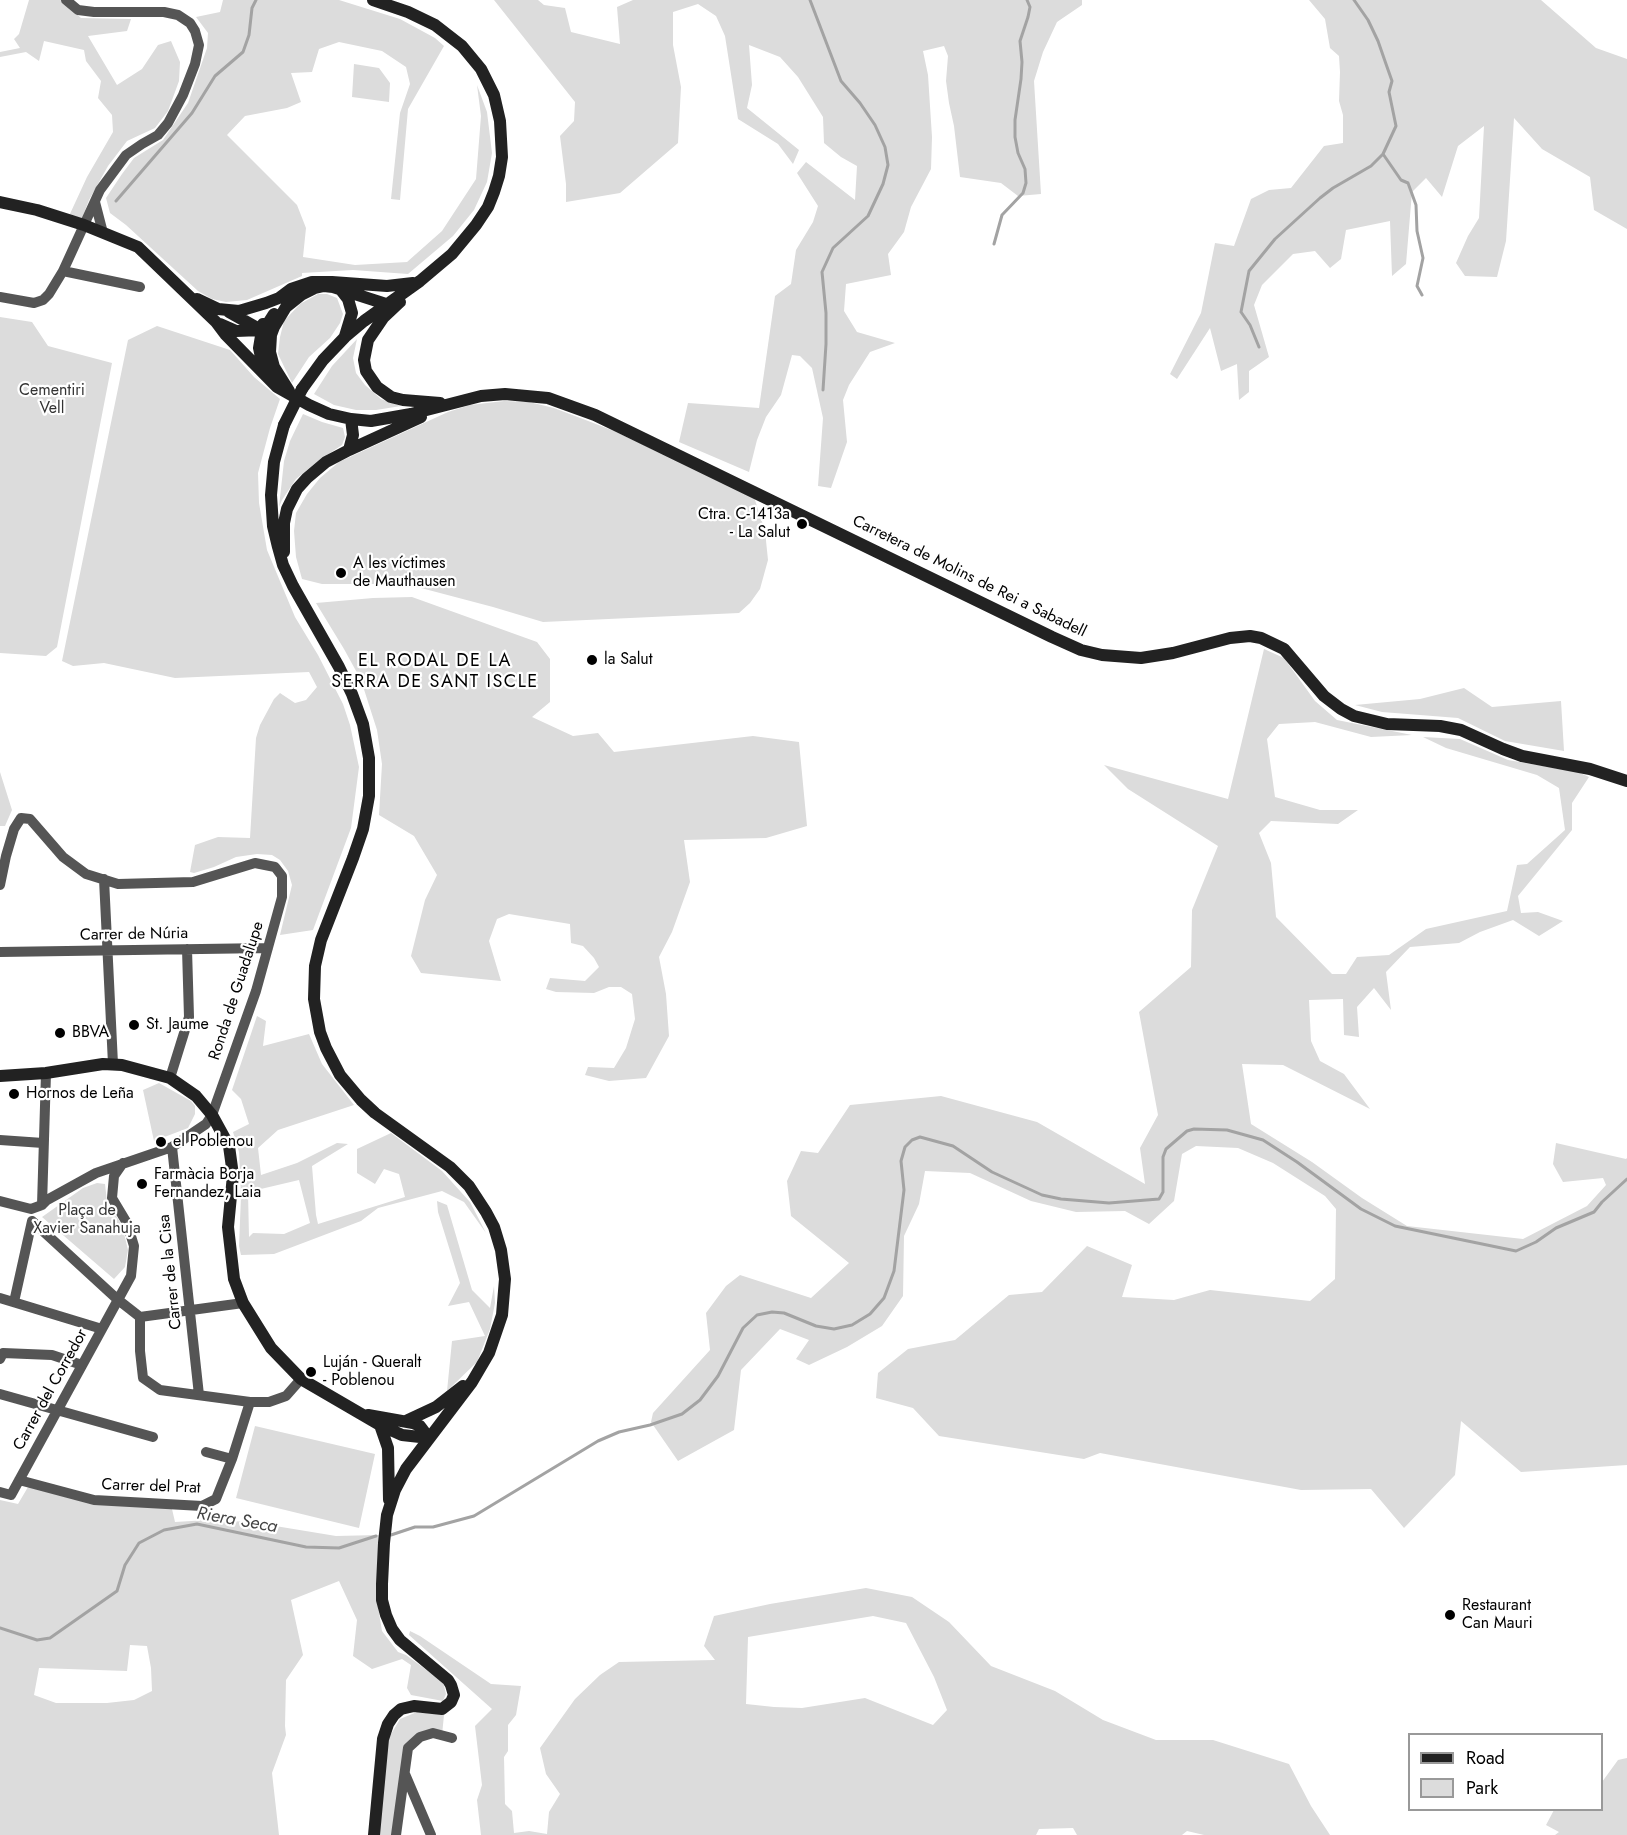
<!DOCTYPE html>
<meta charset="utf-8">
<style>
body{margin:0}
#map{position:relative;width:1627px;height:1835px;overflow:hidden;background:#fff;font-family:Jost,sans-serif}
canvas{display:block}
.legend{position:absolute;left:1408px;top:1733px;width:195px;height:78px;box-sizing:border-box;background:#fff;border:2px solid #999;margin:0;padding:8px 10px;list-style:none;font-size:18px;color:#000}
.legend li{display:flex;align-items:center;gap:12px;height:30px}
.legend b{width:30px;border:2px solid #999}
</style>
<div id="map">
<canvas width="1627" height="1835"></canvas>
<ul class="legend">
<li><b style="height:8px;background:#222"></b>Road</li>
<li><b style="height:16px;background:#dcdcdc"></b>Park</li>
</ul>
</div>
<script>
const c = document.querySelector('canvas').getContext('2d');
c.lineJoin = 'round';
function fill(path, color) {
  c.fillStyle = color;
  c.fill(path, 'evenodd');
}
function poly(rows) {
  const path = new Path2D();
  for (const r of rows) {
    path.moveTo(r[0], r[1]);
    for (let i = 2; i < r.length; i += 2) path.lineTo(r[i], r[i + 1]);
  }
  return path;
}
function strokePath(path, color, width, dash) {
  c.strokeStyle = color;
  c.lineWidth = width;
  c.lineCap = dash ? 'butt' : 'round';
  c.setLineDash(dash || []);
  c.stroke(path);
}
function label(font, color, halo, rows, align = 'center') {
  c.font = font + ' Jost,sans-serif';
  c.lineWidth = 4.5;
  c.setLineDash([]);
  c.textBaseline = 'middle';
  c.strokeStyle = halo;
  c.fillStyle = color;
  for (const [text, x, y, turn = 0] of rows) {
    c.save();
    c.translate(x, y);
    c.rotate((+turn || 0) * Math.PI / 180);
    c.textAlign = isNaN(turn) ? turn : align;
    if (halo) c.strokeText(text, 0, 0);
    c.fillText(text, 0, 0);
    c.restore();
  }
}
fill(poly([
 [29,0,61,0,81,18,131,19,127,31,88,36,117,85,142,69,158,45,171,41,180,62,179,81,168,111,155,128,127,141,108,166,89,200,82,218,69,216,87,177,113,132,112,115,98,98,101,81,86,61,84,50,44,41,39,61,26,52,0,57,0,52,20,48,14,39,19,34],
 [223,0,339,0,400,19,435,38,444,46,408,109,400,200,391,199,400,113,410,84,406,67,382,51,339,42,319,49,312,72,291,73,301,102,287,108,245,116,227,135,297,205,306,228,303,257,355,265,407,262,442,231,476,179,481,116,477,85,487,112,492,153,487,182,474,210,453,236,408,274,353,270,302,273,302,276,247,300,226,302,212,299,198,291,126,225,110,213,106,198,122,174,134,158,163,140,188,103,207,48,208,33,196,17,220,12],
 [494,0,538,0,544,5,565,8,571,32,620,44,617,7,633,0,1082,0,1082,5,1057,22,1043,52,1034,81,1041,194,1018,196,1001,183,960,177,954,126,949,103,946,81,948,56,944,46,923,51,928,75,932,137,931,169,911,207,904,232,888,254,891,275,846,284,844,311,857,332,895,343,870,352,849,385,843,400,847,442,831,488,818,486,823,418,812,368,800,356,792,355,781,395,766,417,757,440,749,472,679,442,688,403,759,408,775,296,791,284,796,250,813,222,818,206,797,173,806,162,855,200,857,166,841,157,824,143,823,117,798,77,780,57,749,45,752,85,747,108,799,150,793,164,778,144,738,119,725,36,716,16,698,4,673,12,673,45,681,87,678,143,620,193,566,202,566,184,560,136,574,121,575,102],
 [1309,0,1541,0,1596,48,1627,59,1627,229,1594,210,1590,177,1542,149,1514,118,1506,241,1497,277,1465,276,1456,263,1468,236,1479,218,1484,126,1458,146,1442,197,1426,178,1412,192,1406,264,1392,276,1390,221,1346,230,1341,259,1330,268,1315,251,1293,254,1262,285,1254,305,1269,357,1249,371,1249,392,1239,400,1237,364,1221,371,1210,328,1177,379,1170,374,1201,313,1215,243,1234,246,1251,199,1269,190,1291,188,1324,146,1343,143,1343,115,1339,101,1340,72,1339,56,1330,48,1325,19],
 [354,64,379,68,390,83,389,102,352,97],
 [318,294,327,294,337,298,343,314,340,323,330,338,309,357,292,383,278,354,280,337,284,321,300,304],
 [0,317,32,322,48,346,112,363,57,647,46,656,0,653],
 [157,326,230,350,254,377,280,399,270,428,258,473,259,503,267,550,295,617,318,655,343,704,350,725,359,767,351,828,313,930,280,935,292,885,288,871,280,860,272,855,257,854,236,857,214,867,194,873,190,872,195,845,218,837,250,838,256,738,260,725,274,699,280,693,295,703,306,700,317,687,309,672,175,678,104,663,73,666,62,661,128,340],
 [357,339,353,358,356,373,365,385,381,399,401,406,376,410,356,410,334,405,314,394,332,366],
 [504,401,529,402,554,408,583,419,614,431,754,497,765,531,768,560,760,589,750,603,739,613,543,622,493,607,421,588,385,584,322,584,302,579,296,557,294,531,296,513,307,494,320,478,339,462,448,412,470,405],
 [303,414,322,422,343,428,345,437,342,445,318,461,296,479,282,500,279,507,284,461,290,441],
 [412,597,537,642,550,659,550,702,532,717,573,736,598,733,614,752,753,736,799,742,807,826,766,838,684,840,690,882,672,932,659,957,666,994,669,1036,646,1078,609,1081,585,1075,588,1067,614,1068,626,1048,635,1019,632,994,621,987,609,987,594,993,556,992,546,989,550,978,585,981,599,967,594,958,583,946,571,943,570,924,509,914,497,919,489,941,501,981,421,973,411,956,425,900,437,875,414,836,379,815,382,764,377,730,361,680,344,649,316,603,373,598],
 [1264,649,1284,658,1315,701,1337,720,1412,735,1371,737,1315,722,1279,724,1267,739,1275,797,1320,810,1358,810,1338,824,1271,821,1259,833,1271,863,1276,917,1332,974,1346,974,1357,957,1389,955,1426,929,1507,911,1517,865,1527,864,1565,830,1559,788,1537,775,1446,748,1423,737,1460,739,1508,760,1578,772,1589,777,1572,803,1572,830,1518,896,1521,913,1538,912,1563,921,1539,936,1513,920,1480,932,1459,943,1410,947,1386,972,1391,1010,1374,988,1357,1007,1359,1037,1344,1035,1343,999,1309,1000,1311,1041,1320,1061,1344,1074,1370,1109,1283,1065,1242,1064,1251,1124,1312,1162,1362,1198,1407,1226,1523,1239,1587,1206,1606,1185,1603,1178,1563,1182,1553,1164,1556,1143,1626,1159,1627,1158,1627,1465,1521,1472,1461,1421,1455,1475,1404,1528,1371,1489,1301,1490,1100,1453,1084,1459,939,1436,913,1408,876,1398,878,1373,908,1349,955,1340,1009,1295,1042,1292,1087,1246,1132,1265,1122,1297,1174,1300,1210,1290,1310,1301,1335,1279,1336,1209,1325,1196,1273,1163,1238,1148,1196,1146,1182,1154,1174,1201,1149,1224,1125,1211,1076,1212,1031,1201,970,1173,925,1171,919,1204,904,1236,903,1296,882,1326,847,1347,809,1365,796,1359,809,1340,780,1329,741,1370,734,1430,678,1461,651,1422,653,1413,710,1350,706,1313,726,1286,740,1275,811,1298,849,1263,791,1216,787,1181,801,1151,818,1153,850,1105,941,1096,1037,1122,1145,1184,1140,1148,1158,1115,1139,1012,1191,967,1192,910,1218,846,1128,789,1104,765,1228,799],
 [1464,688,1492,707,1561,701,1564,751,1505,741,1458,718,1382,712,1355,705,1420,699],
 [0,772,12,810,5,826,0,826],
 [257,1016,266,1021,263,1046,309,1034,322,1064,354,1105,278,1130,258,1148,261,1175,297,1163,337,1143,348,1144,312,1166,316,1215,318,1224,405,1197,399,1174,384,1169,375,1184,357,1173,357,1149,391,1133,442,1171,470,1202,486,1233,464,1202,442,1191,378,1208,361,1221,274,1254,241,1255,239,1246,241,1196,239,1152,233,1132,249,1124,241,1099,232,1090],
 [299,1180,310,1223,284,1234,253,1233,249,1237,248,1192],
 [159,1083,191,1101,195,1106,195,1114,188,1128,154,1141,143,1090],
 [97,1183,105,1184,107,1202,122,1225,128,1250,125,1267,114,1279,42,1217,83,1188],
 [437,1201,447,1205,472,1290,490,1308,494,1286,495,1303,490,1329,477,1362,447,1391,452,1341,485,1336,469,1302,448,1306,460,1283,438,1212],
 [255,1426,375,1454,359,1528,236,1498],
 [28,1487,172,1509,175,1522,208,1520,251,1522,336,1536,379,1535,376,1595,382,1631,398,1652,406,1655,443,1682,446,1694,443,1701,411,1695,407,1688,411,1665,402,1659,372,1669,353,1656,357,1620,339,1581,291,1600,303,1655,286,1680,285,1726,286,1735,272,1773,279,1835,0,1835,0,1500,18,1504],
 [130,1645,147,1646,151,1668,152,1691,134,1700,107,1703,56,1703,34,1695,39,1668,127,1671],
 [866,1588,912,1597,949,1622,991,1666,1055,1691,1103,1720,1156,1740,1213,1740,1289,1764,1311,1806,1330,1835,1204,1835,1187,1831,1182,1835,1077,1835,1073,1828,1039,1829,1036,1835,481,1835,477,1800,482,1785,475,1726,492,1709,409,1635,410,1631,420,1636,491,1684,521,1686,516,1715,508,1725,508,1751,504,1757,505,1804,512,1811,514,1833,529,1831,547,1834,549,1812,560,1794,546,1774,540,1748,575,1699,600,1675,619,1662,715,1660,704,1646,714,1616,770,1604],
 [873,1616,906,1623,934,1677,947,1710,933,1725,865,1698,802,1708,774,1707,746,1704,748,1637],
 [417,1712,444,1715,442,1735,433,1733,408,1748,396,1835,378,1835,387,1741,400,1719],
 [1627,1758,1627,1835,1555,1835,1559,1832,1546,1825,1554,1810,1602,1810,1602,1782,1618,1760]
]), '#dcdcdc');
strokePath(poly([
 [810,0,841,81,860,103,875,125,885,147,888,165,883,184,868,216,833,248,822,272,826,313,826,344,823,390],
 [1383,154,1401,180,1408,183,1416,205,1417,231,1423,258,1417,286,1422,295],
 [116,201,192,113,215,76,243,52,249,35,252,8,256,0],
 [994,244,1002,215,1023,193,1026,183,1025,169,1018,153,1015,137,1015,120,1021,79,1022,62,1020,41,1028,17,1030,7,1027,0],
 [1259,347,1250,325,1241,312,1249,271,1275,239,1320,198,1333,188,1371,166,1383,154,1396,126,1389,92,1392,81,1386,64,1378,41,1368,20,1354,0],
 [391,1535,415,1527,433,1527,474,1516,598,1441,619,1432,650,1425,682,1414,700,1400,718,1376,743,1328,757,1315,772,1312,784,1313,816,1326,834,1329,852,1325,870,1314,884,1298,894,1271,904,1190,901,1161,905,1147,912,1140,920,1137,953,1146,992,1172,1042,1195,1061,1199,1109,1203,1159,1199,1163,1192,1163,1157,1166,1149,1187,1131,1194,1129,1227,1130,1263,1140,1297,1162,1361,1209,1395,1226,1516,1251,1536,1242,1556,1228,1594,1212,1602,1202,1627,1179],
 [0,1628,37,1640,50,1638,117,1591,125,1565,139,1543,164,1530,197,1524,306,1547,339,1548,376,1536]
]), '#a3a3a3', 3);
strokePath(poly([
 [95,202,103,233],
 [63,271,140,287],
 [0,297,34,303,43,300,49,294,63,271,100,190,126,155,142,144,158,135,168,123,183,95,195,64,199,45,195,31,190,23,178,15,164,12,94,12,78,10,66,0],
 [104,879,113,1064],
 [0,885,6,856,14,829,21,818,30,819,63,857,86,874,118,884,193,882,255,863,275,867,282,876,282,897,256,991,212,1115,206,1124,172,1147,96,1173,47,1200,42,1205,31,1209,0,1201],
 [0,952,268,948],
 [170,1078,189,1017,187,949],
 [0,1140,43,1143],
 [172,1147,199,1395],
 [42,1205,46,1073],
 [0,1298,102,1329],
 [14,1302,32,1221,117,1299,140,1317],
 [140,1317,140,1351,143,1378,160,1390,250,1402,269,1402,286,1396,301,1379],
 [140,1317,243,1303],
 [0,1359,3,1353,52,1355,82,1365],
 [0,1394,153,1437],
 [206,1452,232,1459],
 [19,1480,94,1500,202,1506,216,1499,232,1459,250,1402],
 [0,1492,11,1495,131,1276,134,1246,127,1223,112,1198,114,1176,123,1163],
 [405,1774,431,1835],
 [396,1835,408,1748,420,1737,433,1733,452,1738]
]), '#555', 10);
strokePath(poly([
 [0,202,37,210,84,225,138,247,216,322,225,334,277,387,309,405,329,414,351,419,371,421,411,414,481,396,505,394,548,398,595,415,1052,637,1081,650,1102,655,1141,658,1173,653,1230,638,1250,636,1261,638,1284,649,1324,696,1341,709,1354,716,1387,724,1440,726,1461,730,1503,749,1522,756,1590,769,1627,781],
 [341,290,348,299,352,313,345,336],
 [197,299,218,309,239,311,266,303,279,298,291,289,312,282,332,282,387,286,413,283],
 [400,302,383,318,368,340,364,360,366,371,377,387,391,397,403,400,440,403],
 [229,312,261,330,262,332],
 [220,324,236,331,261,330,267,325,274,314],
 [263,324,259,348,264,371],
 [302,389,323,360,345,337,364,321,420,281,452,254,476,225,488,207,494,192,499,176,502,157,500,121,494,95,481,69,462,46,435,25,408,12,373,0],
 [289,391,274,367,270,352,271,335,274,327,286,307,301,295,315,288,324,286,333,287,386,304],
 [284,425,274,462,271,495,273,526,278,547,283,565,293,586,339,667,352,694,363,724,369,758,369,796,363,829,353,858,321,940,315,966,314,999,320,1032,326,1048,340,1075,361,1100,375,1113,450,1167,469,1186,486,1212,494,1227,501,1250,505,1279,502,1315,489,1353,472,1382,406,1469,395,1490,387,1515,384,1543,382,1584,382,1600,386,1615,392,1629,400,1640,448,1680,451,1685,454,1695,451,1702,442,1709,414,1706,401,1709,394,1715,388,1724,383,1739,374,1835],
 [349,450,353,435,351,419],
 [284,552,284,523,287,509,297,489,307,478,326,462,349,450,421,417],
 [0,1076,46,1073,103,1064,122,1065,170,1078,196,1096,212,1115,229,1146,233,1175,228,1227,234,1279,243,1303,271,1348,301,1379,380,1425,402,1435,429,1438],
 [368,1415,413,1423,420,1426,429,1438],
 [406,1421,436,1407,463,1386],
 [380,1425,388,1448,389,1500]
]), '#222', 12);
strokePath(poly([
 [284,425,302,389]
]), '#222', 12);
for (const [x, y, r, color] of [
 [802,524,6,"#000"],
 [341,573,6,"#000"],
 [592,660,6,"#000"],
 [134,1025,6,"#000"],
 [60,1033,6,"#000"],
 [14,1094,6,"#000"],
 [161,1142,6,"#000"],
 [142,1184,6,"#000"],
 [311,1372,6,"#000"],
 [1450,1615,6,"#000"]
]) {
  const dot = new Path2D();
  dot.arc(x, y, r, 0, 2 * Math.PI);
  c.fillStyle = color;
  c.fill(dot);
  strokePath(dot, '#fff', 2);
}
label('16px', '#333', '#fff', [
 ["Cementiri",52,391],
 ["Vell",52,409],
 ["Plaça de",87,1211],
 ["Xavier Sanahuja",87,1229]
]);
label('16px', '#000', '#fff', [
 ["Ctra. C-1413a",790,515,"right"],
 ["- La Salut",790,533,"right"],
 ["A les víctimes",353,564],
 ["de Mauthausen",353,582],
 ["la Salut",604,660],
 ["St. Jaume",146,1025],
 ["BBVA",72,1033],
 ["Hornos de Leña",26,1094],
 ["el Poblenou",173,1142],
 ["Farmàcia Borja",154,1175],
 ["Fernandez, Laia",154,1193],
 ["Luján - Queralt",323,1363],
 ["- Poblenou",323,1381],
 ["Restaurant",1462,1606],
 ["Can Mauri",1462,1624]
], 'left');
label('16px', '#000', '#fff', [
 ["Carretera de Molins de Rei a Sabadell",969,577,26],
 ["Carrer de Núria",134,935,-1],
 ["Ronda de Guadalupe",237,991,-72],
 ["Carrer de la Cisa",171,1272,-96],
 ["Carrer del Corredor",51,1390,-61],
 ["Carrer del Prat",151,1487,2]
]);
c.letterSpacing = '1.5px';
label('18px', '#000', '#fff', [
 ["EL RODAL DE LA",435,662],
 ["SERRA DE SANT ISCLE",435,683]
]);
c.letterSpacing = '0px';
label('italic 18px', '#444', '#fff', [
 ["Riera Seca",237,1521,10]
]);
</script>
